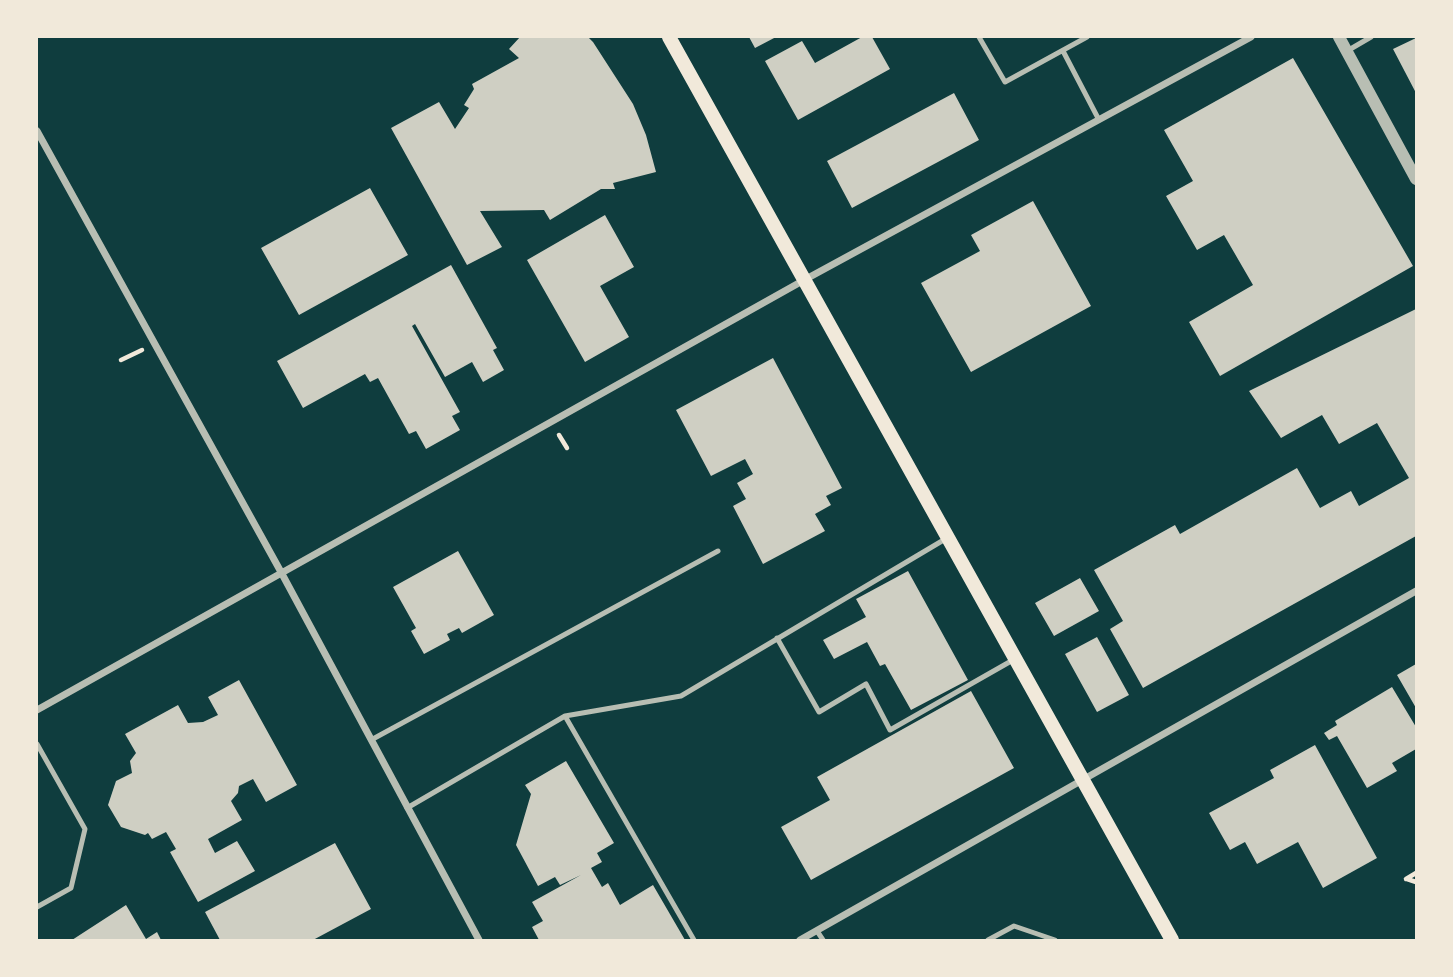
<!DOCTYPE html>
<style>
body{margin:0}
#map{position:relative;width:1453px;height:977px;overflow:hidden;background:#0f3d3e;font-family:"Asap Condensed",sans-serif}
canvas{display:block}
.frame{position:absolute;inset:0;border:38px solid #f1e9da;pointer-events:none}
</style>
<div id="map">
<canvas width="1453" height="977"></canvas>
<div class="frame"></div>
</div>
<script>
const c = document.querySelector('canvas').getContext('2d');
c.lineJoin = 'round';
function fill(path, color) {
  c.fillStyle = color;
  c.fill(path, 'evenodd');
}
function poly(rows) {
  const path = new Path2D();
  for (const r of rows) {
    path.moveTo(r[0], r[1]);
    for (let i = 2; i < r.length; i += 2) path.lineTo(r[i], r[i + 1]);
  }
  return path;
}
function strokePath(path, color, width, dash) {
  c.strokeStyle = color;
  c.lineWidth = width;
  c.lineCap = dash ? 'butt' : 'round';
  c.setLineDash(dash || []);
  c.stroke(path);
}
fill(poly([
 [520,37,588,37,593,42,633,104,646,135,656,172,613,183,615,189,601,189,550,220,544,210,480,211,502,247,467,265,391,128,439,102,455,129,469,108,464,105,474,89,472,84,519,58,509,49],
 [749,37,776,37,755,48],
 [862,37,872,37,890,69,798,120,765,61,802,41,815,63],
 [1416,38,1416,93,1393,49],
 [1293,58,1413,266,1220,376,1189,322,1253,285,1224,235,1197,250,1166,196,1193,181,1164,130],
 [954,93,979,140,852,208,827,161],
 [370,188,408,255,299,315,261,248],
 [1033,201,1091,306,971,372,921,283,980,251,971,235],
 [605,215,634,267,600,286,629,337,585,362,527,260],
 [451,265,497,348,493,350,504,370,483,382,472,362,445,377,415,324,412,326,460,412,452,416,460,430,426,449,416,431,409,434,378,378,370,382,365,374,303,408,277,361],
 [1416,309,1416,536,1143,688,1110,629,1123,621,1094,570,1175,525,1180,534,1297,468,1320,508,1351,491,1359,506,1409,478,1377,423,1339,444,1322,415,1281,438,1249,391],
 [773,358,842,488,826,496,831,505,815,514,825,531,763,564,733,506,746,499,737,483,753,474,745,459,711,476,676,410],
 [458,551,494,615,462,633,459,628,447,634,450,640,424,654,411,631,416,628,393,587],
 [908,571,968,680,911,710,885,664,880,666,867,642,834,659,823,640,866,617,856,599],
 [1080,578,1099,611,1054,636,1035,603],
 [1097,637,1129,695,1097,712,1065,654],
 [1416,664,1416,708,1397,675],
 [239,680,297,785,266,802,253,779,239,786,238,793,231,801,242,820,208,839,215,853,237,841,255,871,198,902,170,852,176,849,166,832,152,839,148,833,145,835,121,827,108,805,116,781,132,773,130,761,136,753,125,734,178,705,188,723,203,722,218,715,208,697],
 [1392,687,1416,727,1416,749,1392,763,1397,771,1367,788,1337,736,1329,740,1324,733,1337,725,1335,721],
 [971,691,1014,768,811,880,781,827,830,800,817,777],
 [1315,745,1377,858,1323,888,1298,842,1257,864,1245,842,1230,850,1209,813,1274,778,1270,770],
 [566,761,614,843,597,853,602,862,591,868,602,887,608,883,620,905,653,885,685,940,539,940,532,927,543,921,532,902,581,875,560,885,555,877,538,886,516,845,531,794,525,785],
 [335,843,371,909,313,940,220,940,205,912],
 [126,905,146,939,157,932,161,940,72,940]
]), '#cfcfc3');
strokePath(poly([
 [121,360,142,350],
 [559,435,567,448],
 [1406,879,1416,873],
 [1407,879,1416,882]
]), '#f1e9da', 4.5);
strokePath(poly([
 [979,37,1005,82,1087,37],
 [1063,51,1099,120],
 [1347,51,1371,37],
 [777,638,819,712,866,684,890,730,1013,660],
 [565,716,694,940],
 [371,740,718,551],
 [37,744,85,829,71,888,37,907],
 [407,808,565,716,681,696,947,538],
 [817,931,823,940],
 [988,940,1014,926,1055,940]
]), '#b8beb3', 5);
strokePath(poly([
 [37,131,281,572,479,940],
 [37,710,806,279,1251,37],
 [800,940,1416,591]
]), '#b8beb3', 7);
strokePath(poly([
 [1339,37,1416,179]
]), '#b8beb3', 12);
strokePath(poly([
 [669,37,1172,940]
]), '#f1e9da', 14);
</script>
